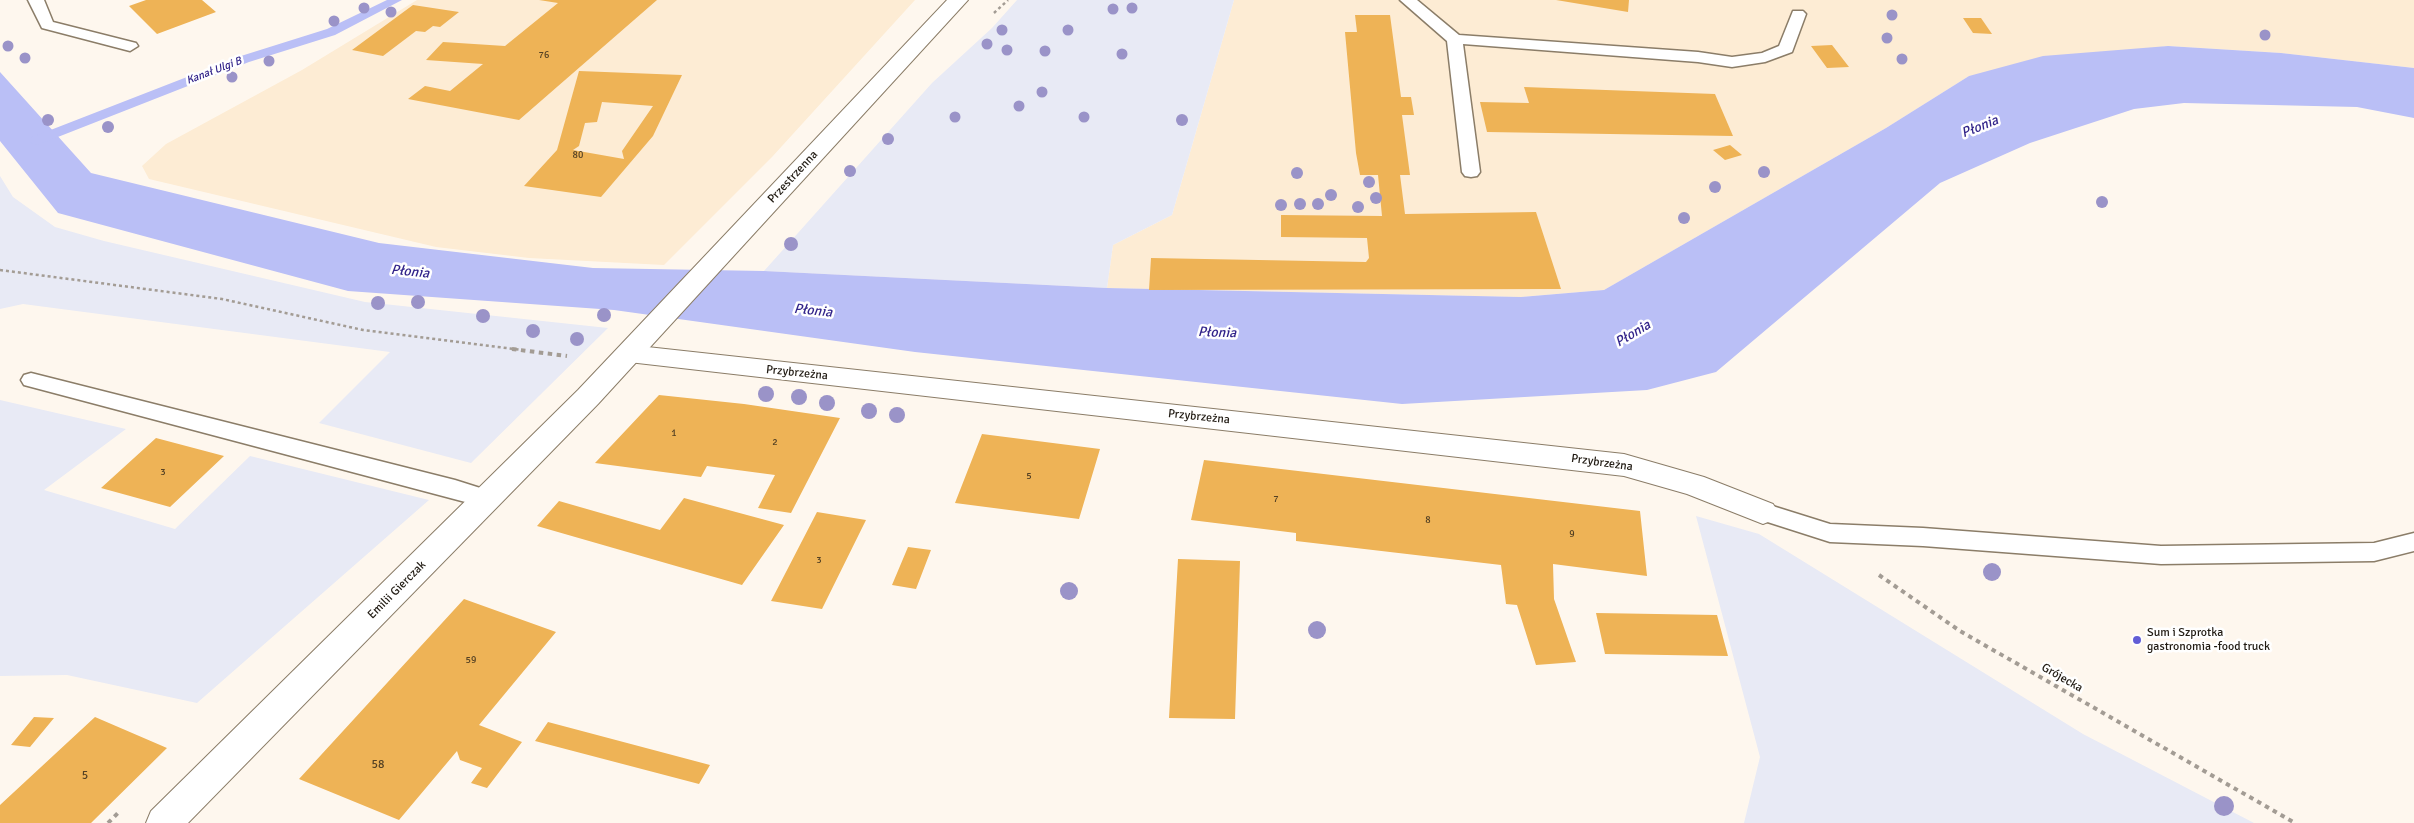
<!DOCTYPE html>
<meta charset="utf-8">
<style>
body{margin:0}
canvas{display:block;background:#fef7ee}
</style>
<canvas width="2414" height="823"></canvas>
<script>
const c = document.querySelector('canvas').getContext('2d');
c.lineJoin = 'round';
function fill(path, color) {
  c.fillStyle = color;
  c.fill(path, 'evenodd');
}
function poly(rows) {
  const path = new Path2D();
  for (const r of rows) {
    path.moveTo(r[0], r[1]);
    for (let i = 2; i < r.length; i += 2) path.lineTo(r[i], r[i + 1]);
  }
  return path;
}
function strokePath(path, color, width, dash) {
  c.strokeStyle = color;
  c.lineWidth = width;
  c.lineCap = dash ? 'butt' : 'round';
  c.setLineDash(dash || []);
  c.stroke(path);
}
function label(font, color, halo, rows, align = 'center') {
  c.font = font + ' Signika,sans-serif';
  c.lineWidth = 5;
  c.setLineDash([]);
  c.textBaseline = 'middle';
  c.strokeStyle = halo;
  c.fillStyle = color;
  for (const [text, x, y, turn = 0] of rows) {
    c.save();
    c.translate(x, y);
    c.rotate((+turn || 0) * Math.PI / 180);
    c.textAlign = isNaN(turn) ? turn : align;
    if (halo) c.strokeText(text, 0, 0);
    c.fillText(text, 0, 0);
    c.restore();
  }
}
fill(poly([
 [417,0,915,0,772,157,664,265,529,258,436,247,149,179,142,166,166,144,302,70],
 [1234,0,2414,0,2414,68,2281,53,2168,46,1969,76,1886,128,1604,290,1521,297,1107,288,1113,245,1172,215]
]), '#fdecd4');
fill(poly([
 [1017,0,1234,0,1172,215,1113,245,1107,288,764,271,932,83,992,28],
 [0,176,13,197,55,227,104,241,365,302,608,328,471,463,319,423,390,352,23,304,0,309],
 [0,400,126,429,44,490,175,529,250,456,429,500,197,703,67,675,0,676],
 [1696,516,1759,534,2083,734,2254,823,1744,823,1760,757]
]), '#e8eaf5');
fill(poly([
 [2168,46,2281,53,2414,68,2414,118,2357,107,2184,103,2134,109,2030,143,1940,183,1716,372,1647,390,1402,404,915,352,614,310,348,291,58,213,0,141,0,72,91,173,379,243,593,268,764,271,1107,288,1521,297,1604,290,1886,128,1969,76,2043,56]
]), '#babff6');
fill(poly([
 [387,0,402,0,335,35,249,62,40,144,35,145,28,141,30,138,241,56,327,29,387,0]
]), '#babff6');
fill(poly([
 [146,0,202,0,216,12,157,34,129,6],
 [539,0,657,0,519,120,408,99,425,86,450,91,483,64,426,60,443,42,505,46,558,3],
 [1556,0,1629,0,1628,12],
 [413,5,459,12,440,27,433,26,425,32,416,31,383,56,352,50],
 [1355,15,1390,15,1401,97,1411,97,1414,115,1402,115,1410,175,1400,175,1405,214,1536,212,1561,289,1149,290,1151,258,1366,262,1369,258,1367,238,1281,237,1281,215,1382,216,1378,175,1360,175,1356,153,1345,32,1357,32],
 [1963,18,1981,18,1992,34,1973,33],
 [1832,45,1849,67,1827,68,1811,46],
 [579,71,682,75,653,136,601,197,524,186,557,150],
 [602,102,653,106,622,151,624,159,573,150,579,146,585,123,597,122],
 [1524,87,1715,94,1733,136,1487,132,1480,102,1529,103],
 [1730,145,1742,155,1725,160,1713,150],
 [659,395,744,404,840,418,791,513,758,508,775,475,707,466,701,477,595,463],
 [982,434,1100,449,1079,519,955,503],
 [156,438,224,456,170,507,101,488],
 [1204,460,1640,511,1647,576,1553,564,1554,599,1576,662,1536,665,1517,605,1506,604,1501,565,1296,541,1296,533,1191,520],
 [684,498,784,525,742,585,537,526,559,501,660,530],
 [817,512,866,520,822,609,771,601],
 [908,547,931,550,916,589,892,585],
 [1178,559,1240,561,1235,719,1169,718],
 [464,599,556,632,479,725,522,742,487,788,471,783,482,768,460,760,457,751,399,820,299,779],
 [1596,613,1717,615,1728,656,1605,654],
 [34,717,54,718,30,747,11,745],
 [95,717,167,748,91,823,0,823,0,805],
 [548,722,710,765,699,784,535,741]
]), '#eeb356');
const lane = poly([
 [28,0,44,0,53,22,136,43,138,46,130,51,42,28,28,0],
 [1400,0,1417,0,1459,35,1698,52,1732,57,1762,53,1779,46,1793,11,1803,11,1806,14,1792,52,1765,62,1732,67,1698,62,1463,44,1480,172,1477,176,1471,177,1465,176,1462,172,1447,41,1400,0],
 [31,373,455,480,496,493,499,499,496,505,488,508,24,385,21,380,24,375,31,373],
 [1763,503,1830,524,1923,528,2161,546,2374,543,2414,533,2414,551,2374,561,2161,564,1923,546,1830,542,1755,518,1752,512,1755,506,1763,503]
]);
const street = poly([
 [629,345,1624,454,1704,477,1773,504,1778,512,1773,520,1763,524,1687,494,1624,476,620,361,616,354,620,347,629,345]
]);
const secondary = poly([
 [947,0,968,0,598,404,188,823,146,823,151,811,578,390,947,0]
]);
strokePath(lane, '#8b7d68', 3);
strokePath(street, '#8b7d68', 2);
strokePath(secondary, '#8b7d68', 2);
strokePath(poly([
 [994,13,1008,0],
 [0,270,222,299,363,330,522,350]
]), '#a39c94', 2.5, [3, 3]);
strokePath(poly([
 [512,349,567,356],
 [1879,575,1960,631,2295,823],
 [108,823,118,813]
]), '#a39c94', 4, [4.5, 4.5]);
fill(lane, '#fff');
fill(street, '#fff');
fill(secondary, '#fff');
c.fillStyle = '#9a93c8';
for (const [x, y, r] of [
 [364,8,5.5],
 [1132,8,5.5],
 [1113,9,5.5],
 [391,12,5.5],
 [1892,15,5.5],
 [334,21,5.5],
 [1002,30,5.5],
 [1068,30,5.5],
 [2265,35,5.5],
 [1887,38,5.5],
 [987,44,5.5],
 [8,46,5.5],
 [1007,50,5.5],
 [1045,51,5.5],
 [1122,54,5.5],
 [25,58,5.5],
 [1902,59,5.5],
 [269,61,5.5],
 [232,77,5.5],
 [1042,92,5.5],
 [1019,106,5.5],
 [955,117,5.5],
 [1084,117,5.5],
 [48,120,6],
 [1182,120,6],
 [108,127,6],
 [888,139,6],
 [850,171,6],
 [1764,172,6],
 [1297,173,6],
 [1369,182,6],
 [1715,187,6],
 [1331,195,6],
 [1376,198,6],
 [2102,202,6],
 [1300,204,6],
 [1318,204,6],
 [1281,205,6],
 [1358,207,6],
 [1684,218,6],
 [791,244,7],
 [418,302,7],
 [378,303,7],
 [604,315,7],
 [483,316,7],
 [533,331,7],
 [577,339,7],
 [766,394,8],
 [799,397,8],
 [827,403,8],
 [869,411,8],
 [897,415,8],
 [1992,572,9],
 [1069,591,9],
 [1317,630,9],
 [2224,806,10]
]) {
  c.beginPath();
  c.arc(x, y, r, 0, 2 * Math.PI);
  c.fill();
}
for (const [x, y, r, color] of [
 [2137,640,5,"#625dd6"]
]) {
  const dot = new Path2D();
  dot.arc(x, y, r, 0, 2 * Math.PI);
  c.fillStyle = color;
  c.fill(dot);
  strokePath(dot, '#fff', 2);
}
label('10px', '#544124', null, [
 ["76",544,55],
 ["80",578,155],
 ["1",674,433],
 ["2",775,442],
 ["3",163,472],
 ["5",1029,476],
 ["7",1276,499],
 ["8",1428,520],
 ["9",1572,534],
 ["3",819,560],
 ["59",471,660]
]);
label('italic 11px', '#32248a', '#fff', [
 ["Kanał Ulgi B",214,71,-21]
]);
label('12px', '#211b13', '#fff', [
 ["Przestrzenna",793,177,-47],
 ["Przybrzeżna",797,373,6],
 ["Przybrzeżna",1199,417,6],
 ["Przybrzeżna",1602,463,8],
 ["Emilii Gierczak",397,590,-45],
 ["Grójecka",2062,678,30]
]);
label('12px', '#211b13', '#fff', [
 ["Sum i Szprotka",2147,633],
 ["gastronomia -food truck",2147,647]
], 'left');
label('12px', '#544124', null, [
 ["58",378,765],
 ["5",85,776]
]);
label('italic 14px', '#32248a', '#fff', [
 ["Płonia",1980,127,-22],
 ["Płonia",410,272,6],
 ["Płonia",813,311,6],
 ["Płonia",1217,333,2],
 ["Płonia",1633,334,-31]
]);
</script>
